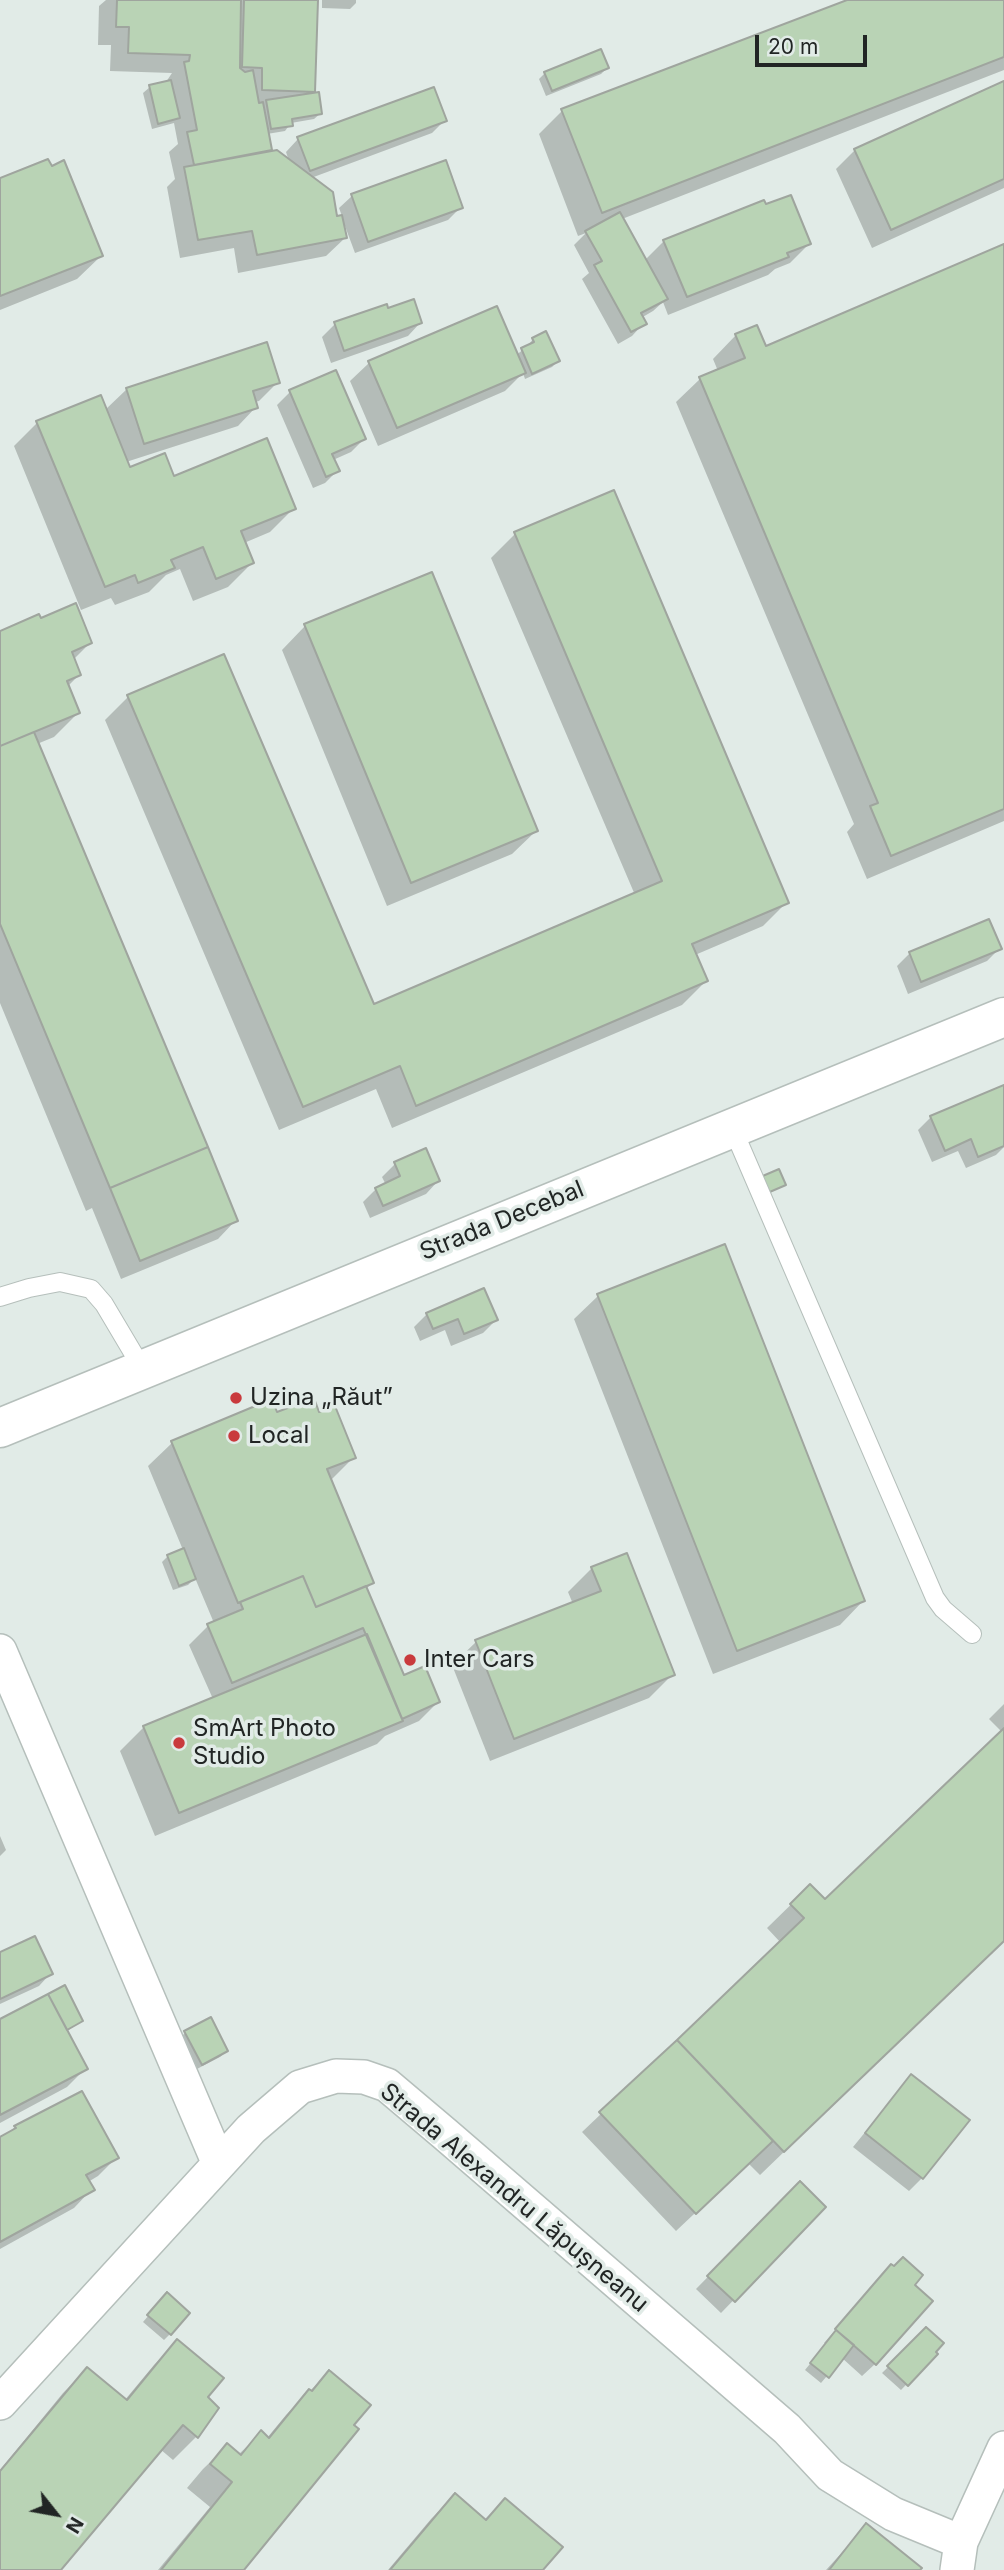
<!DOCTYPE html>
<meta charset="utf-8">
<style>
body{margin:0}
#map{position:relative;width:1004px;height:2570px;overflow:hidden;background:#e1ebe7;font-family:Inter,sans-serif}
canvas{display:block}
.north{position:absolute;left:21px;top:2479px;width:70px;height:70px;-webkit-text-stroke:5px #e1ebe7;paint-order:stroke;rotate:121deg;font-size:19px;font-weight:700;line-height:28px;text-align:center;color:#212524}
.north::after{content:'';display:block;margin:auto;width:24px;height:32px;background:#212524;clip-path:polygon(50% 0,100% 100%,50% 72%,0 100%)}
.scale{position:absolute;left:755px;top:35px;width:112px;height:32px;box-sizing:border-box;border:4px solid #212524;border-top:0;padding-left:9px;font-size:21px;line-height:24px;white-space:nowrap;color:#212524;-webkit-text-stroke:5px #e1ebe7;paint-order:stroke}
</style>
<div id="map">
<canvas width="1004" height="2570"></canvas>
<div class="north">N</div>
<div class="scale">20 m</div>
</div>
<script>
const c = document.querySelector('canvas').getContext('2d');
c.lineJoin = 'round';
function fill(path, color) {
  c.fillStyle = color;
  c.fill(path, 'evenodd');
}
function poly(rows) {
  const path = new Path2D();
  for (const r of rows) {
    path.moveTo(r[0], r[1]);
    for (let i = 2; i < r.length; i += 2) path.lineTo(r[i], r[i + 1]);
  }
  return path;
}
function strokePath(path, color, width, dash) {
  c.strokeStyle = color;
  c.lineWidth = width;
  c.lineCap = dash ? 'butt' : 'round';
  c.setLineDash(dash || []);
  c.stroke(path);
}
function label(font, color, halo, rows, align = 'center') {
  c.font = font + ' Inter,sans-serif';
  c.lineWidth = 7;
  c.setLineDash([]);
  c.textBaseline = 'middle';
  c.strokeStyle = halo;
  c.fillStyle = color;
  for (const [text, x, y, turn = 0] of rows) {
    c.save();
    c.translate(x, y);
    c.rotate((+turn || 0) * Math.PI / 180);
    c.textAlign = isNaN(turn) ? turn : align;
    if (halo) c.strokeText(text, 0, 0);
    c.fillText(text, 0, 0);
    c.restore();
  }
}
fill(poly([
 [106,0,239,0,239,4,242,0,316,0,314,91,309,96,321,113,314,119,291,123,285,131,267,134,271,152,289,161,286,152,298,139,445,120,432,133,311,178,336,218,342,216,339,208,352,196,461,207,448,220,355,253,345,226,343,226,345,238,326,256,238,273,234,248,180,258,167,187,175,179,169,152,178,144,174,123,152,129,143,93,150,87,166,82,172,73,110,71,111,45,98,45,99,6],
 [322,0,356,0,356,3,350,9,322,8],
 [852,0,1004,0,1004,70,622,219,645,260,664,241,809,244,790,263,775,269,768,275,668,315,663,302,653,311,641,318,644,323,632,336,618,344,582,279,589,273,574,245,586,233,578,236,539,134,562,111],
 [607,68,601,74,546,96,539,79,545,73],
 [1004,83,1004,188,872,248,836,169,855,150],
 [0,180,101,256,77,279,0,310],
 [1004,246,1004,821,867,879,847,832,854,824,676,402,700,379,718,371,713,359,736,335,765,348],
 [387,310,420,323,408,336,331,363,322,337,335,324],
 [533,339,558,361,552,367,525,379,523,373,505,391,378,446,350,381,369,363,516,355,527,347],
 [336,373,364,439,351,452,333,460,338,470,325,483,313,488,277,405,290,392],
 [278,382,259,401,255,402,256,407,238,426,126,462,129,469,294,508,270,532,244,543,252,563,228,587,193,601,180,569,166,575,149,592,115,605,111,598,81,610,14,446,37,423,105,410,127,389],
 [613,492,787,902,763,926,695,955,706,981,682,1005,392,1128,376,1089,279,1130,105,720,128,697,373,1006,635,895,491,558,515,534],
 [305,626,536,831,512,854,387,906,282,650],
 [0,633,90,643,73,660,79,675,67,687,78,713,54,737,37,744,236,1220,218,1239,121,1279,92,1208,86,1211,0,1003],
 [1000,948,987,961,908,994,897,966,910,953],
 [1004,1087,1004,1147,996,1155,966,1168,958,1151,932,1162,918,1130,931,1117],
 [395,1164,438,1181,426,1194,370,1218,363,1202,376,1189,386,1185,382,1177],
 [598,1296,863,1601,840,1625,713,1674,574,1319],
 [427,1314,496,1320,483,1333,451,1346,445,1330,420,1341,414,1327],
 [318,1414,354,1457,330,1481,372,1583,366,1589,403,1677,438,1702,419,1721,385,1736,377,1744,155,1836,120,1751,144,1727,213,1699,189,1645,208,1626,214,1623,195,1578,188,1585,173,1590,162,1562,168,1556,183,1550,148,1466,172,1443,276,1415],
 [592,1568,673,1674,649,1698,490,1761,452,1665,476,1642,573,1604,568,1592],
 [1004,1704,1004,1940,760,2175,748,2163,676,2231,582,2132,781,1943,767,1928,810,1886,825,1902,1002,1732,989,1719],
 [0,1836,6,1850,0,1856],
 [0,1954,51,1973,39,1986,0,2004],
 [0,2021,81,2021,66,2032,86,2068,67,2087,0,2123],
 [185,2033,226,2051,220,2057,195,2070,179,2039],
 [911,2076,922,2178,909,2191,853,2147],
 [15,2127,117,2157,98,2176,88,2182,92,2189,74,2208,0,2249,0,2139],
 [800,2183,824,2207,721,2313,696,2289],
 [879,2279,912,2285,875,2364,862,2376,842,2358,821,2383,805,2370,826,2344,824,2343],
 [161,2301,170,2334,164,2340,143,2322],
 [926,2330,936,2354,901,2390,882,2373],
 [178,2341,205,2397,197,2436,173,2460,160,2449,59,2570,0,2570,0,2470,63,2393,87,2369,124,2401,154,2365],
 [329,2372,242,2570,158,2570,210,2507,187,2488,203,2469,227,2446,238,2455,261,2433,267,2438,286,2415],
 [455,2495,484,2520,505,2500,541,2570,388,2570,431,2519],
 [866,2526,918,2570,826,2570]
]), '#0003');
const building = poly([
 [117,0,241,0,240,68,245,72,253,70,259,103,263,102,272,150,194,165,187,132,197,130,184,62,189,61,190,55,128,53,129,27,116,27,117,0],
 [244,0,318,0,315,92,262,90,262,68,242,67,244,0],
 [847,0,1004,0,1004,57,602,213,561,109,847,0],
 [601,49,609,68,552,91,544,72,601,49],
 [171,80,180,118,158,124,149,85,171,80],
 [1004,81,1004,179,891,230,854,149,1004,81],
 [434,87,447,121,310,171,297,137,434,87],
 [319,92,322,114,292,119,293,126,271,129,266,100,319,92],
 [277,150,333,192,337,216,342,215,347,238,257,255,252,231,198,240,184,167,277,150],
 [48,159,52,166,64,160,103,256,0,296,0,178,48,159],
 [446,160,463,208,368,242,351,194,446,160],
 [791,195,811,244,787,253,789,257,687,297,663,240,764,200,766,204,791,195],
 [620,212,668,299,641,313,647,324,631,332,594,265,602,261,585,231,620,212],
 [1004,244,1004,809,891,856,870,806,878,803,699,377,745,358,735,334,757,325,766,346,1004,244],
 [414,299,422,323,344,351,334,322,387,304,388,308,414,299],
 [497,306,526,373,397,428,368,361,497,306],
 [546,331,560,361,532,374,521,348,534,342,532,338,546,331],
 [267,342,280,383,253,391,258,408,144,444,126,388,267,342],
 [336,370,366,439,332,454,340,471,326,477,289,390,336,370],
 [101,395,130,467,165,453,174,476,267,438,296,509,241,531,254,563,216,579,203,547,171,560,175,568,138,583,135,575,105,587,36,421,101,395],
 [614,490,789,903,692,944,708,981,416,1106,400,1066,303,1107,127,695,224,654,374,1004,662,881,514,532,614,490],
 [432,572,538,831,411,883,304,624,432,572],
 [76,603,92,643,72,652,81,675,67,681,80,713,0,746,0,631,39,614,41,618,76,603],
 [34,732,208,1147,110,1188,0,924,0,746,34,732],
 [989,919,1002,949,921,982,909,952,989,919],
 [1004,1085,1004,1146,978,1157,971,1139,945,1151,930,1116,1004,1085],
 [208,1147,238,1221,140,1261,110,1188,208,1147],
 [426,1148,440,1181,383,1206,375,1188,400,1176,394,1162,426,1148],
 [779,1169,786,1185,765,1194,758,1178,779,1169],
 [725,1244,865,1601,737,1651,597,1294,725,1244],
 [484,1288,498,1320,464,1334,458,1319,433,1329,426,1313,484,1288],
 [314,1398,319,1412,335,1406,356,1458,327,1469,374,1583,316,1607,303,1576,238,1603,171,1441,272,1399,277,1412,314,1398],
 [184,1548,196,1579,179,1586,167,1555,184,1548],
 [627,1553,675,1675,514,1739,475,1640,601,1591,591,1567,627,1553],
 [303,1576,316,1607,366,1586,404,1675,425,1666,440,1702,402,1719,363,1628,232,1683,207,1624,243,1609,240,1602,303,1576],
 [367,1634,403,1721,179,1813,143,1726,367,1634],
 [1004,1728,1004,1941,784,2152,677,2040,804,1918,790,1904,810,1884,825,1899,1004,1728],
 [35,1936,53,1974,0,1999,0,1952,35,1936],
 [65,1985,83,2021,67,2030,48,1994,65,1985],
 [48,1994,88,2069,0,2115,0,2019,48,1994],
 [211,2017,228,2051,202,2065,184,2031,211,2017],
 [677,2040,773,2141,696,2214,599,2112,677,2040],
 [911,2074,970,2120,923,2179,865,2133,911,2074],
 [82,2091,119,2158,86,2175,95,2190,0,2242,0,2137,16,2128,14,2126,82,2091],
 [800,2181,826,2207,735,2302,707,2276,800,2181],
 [903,2257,923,2275,915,2285,933,2301,876,2365,835,2329,891,2264,894,2266,903,2257],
 [167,2292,190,2313,171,2335,147,2315,167,2292],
 [926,2327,944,2343,936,2352,938,2354,908,2386,887,2366,926,2327],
 [836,2330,854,2345,829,2378,810,2363,836,2330],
 [177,2339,224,2378,208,2397,219,2408,198,2438,183,2425,61,2570,0,2570,0,2471,87,2367,127,2400,177,2339],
 [329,2370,371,2405,354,2425,359,2429,244,2570,161,2570,232,2482,210,2464,227,2443,241,2455,261,2430,269,2438,309,2389,312,2391,329,2370],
 [455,2493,486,2520,505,2498,563,2547,543,2570,390,2570,455,2493],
 [866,2523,922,2568,920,2570,829,2570,866,2523]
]);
fill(building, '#b9d3b5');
strokePath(building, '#9fa59e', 2);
const service = poly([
 [732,1127,935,1598,943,1609,972,1634],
 [0,1297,29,1288,60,1282,91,1289,104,1304,142,1368]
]);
const minor = poly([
 [0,1651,219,2164],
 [0,2403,251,2129,300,2087,336,2076,364,2077,387,2085,445,2134,787,2429,830,2475,893,2514,961,2542],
 [957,2570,961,2542,1004,2448]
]);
const primary = poly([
 [0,1428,1004,1017]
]);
strokePath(service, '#b5bfbb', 20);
strokePath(minor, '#b5bfbb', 36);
strokePath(primary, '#b5bfbb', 41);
strokePath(service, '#fff', 18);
strokePath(minor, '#fff', 33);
strokePath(primary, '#fff', 38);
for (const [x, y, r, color] of [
 [236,1398,7,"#c93a3d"],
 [234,1436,7,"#c93a3d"],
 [410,1660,7,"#c93a3d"],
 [179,1743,7,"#c93a3d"]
]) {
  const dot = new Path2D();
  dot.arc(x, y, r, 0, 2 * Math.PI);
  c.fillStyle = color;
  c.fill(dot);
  strokePath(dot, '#e1ebe7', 2.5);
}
label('24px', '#212524', '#e1ebe7', [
 ["Strada Decebal",502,1221,-22],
 ["Strada Alexandru Lăpușneanu",514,2198,40]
]);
label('24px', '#212524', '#e1ebe7', [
 ["Uzina „Răut”",250,1398],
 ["Local",248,1436],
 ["Inter Cars",424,1660],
 ["SmArt Photo",193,1729],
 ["Studio",193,1757]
], 'left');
</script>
